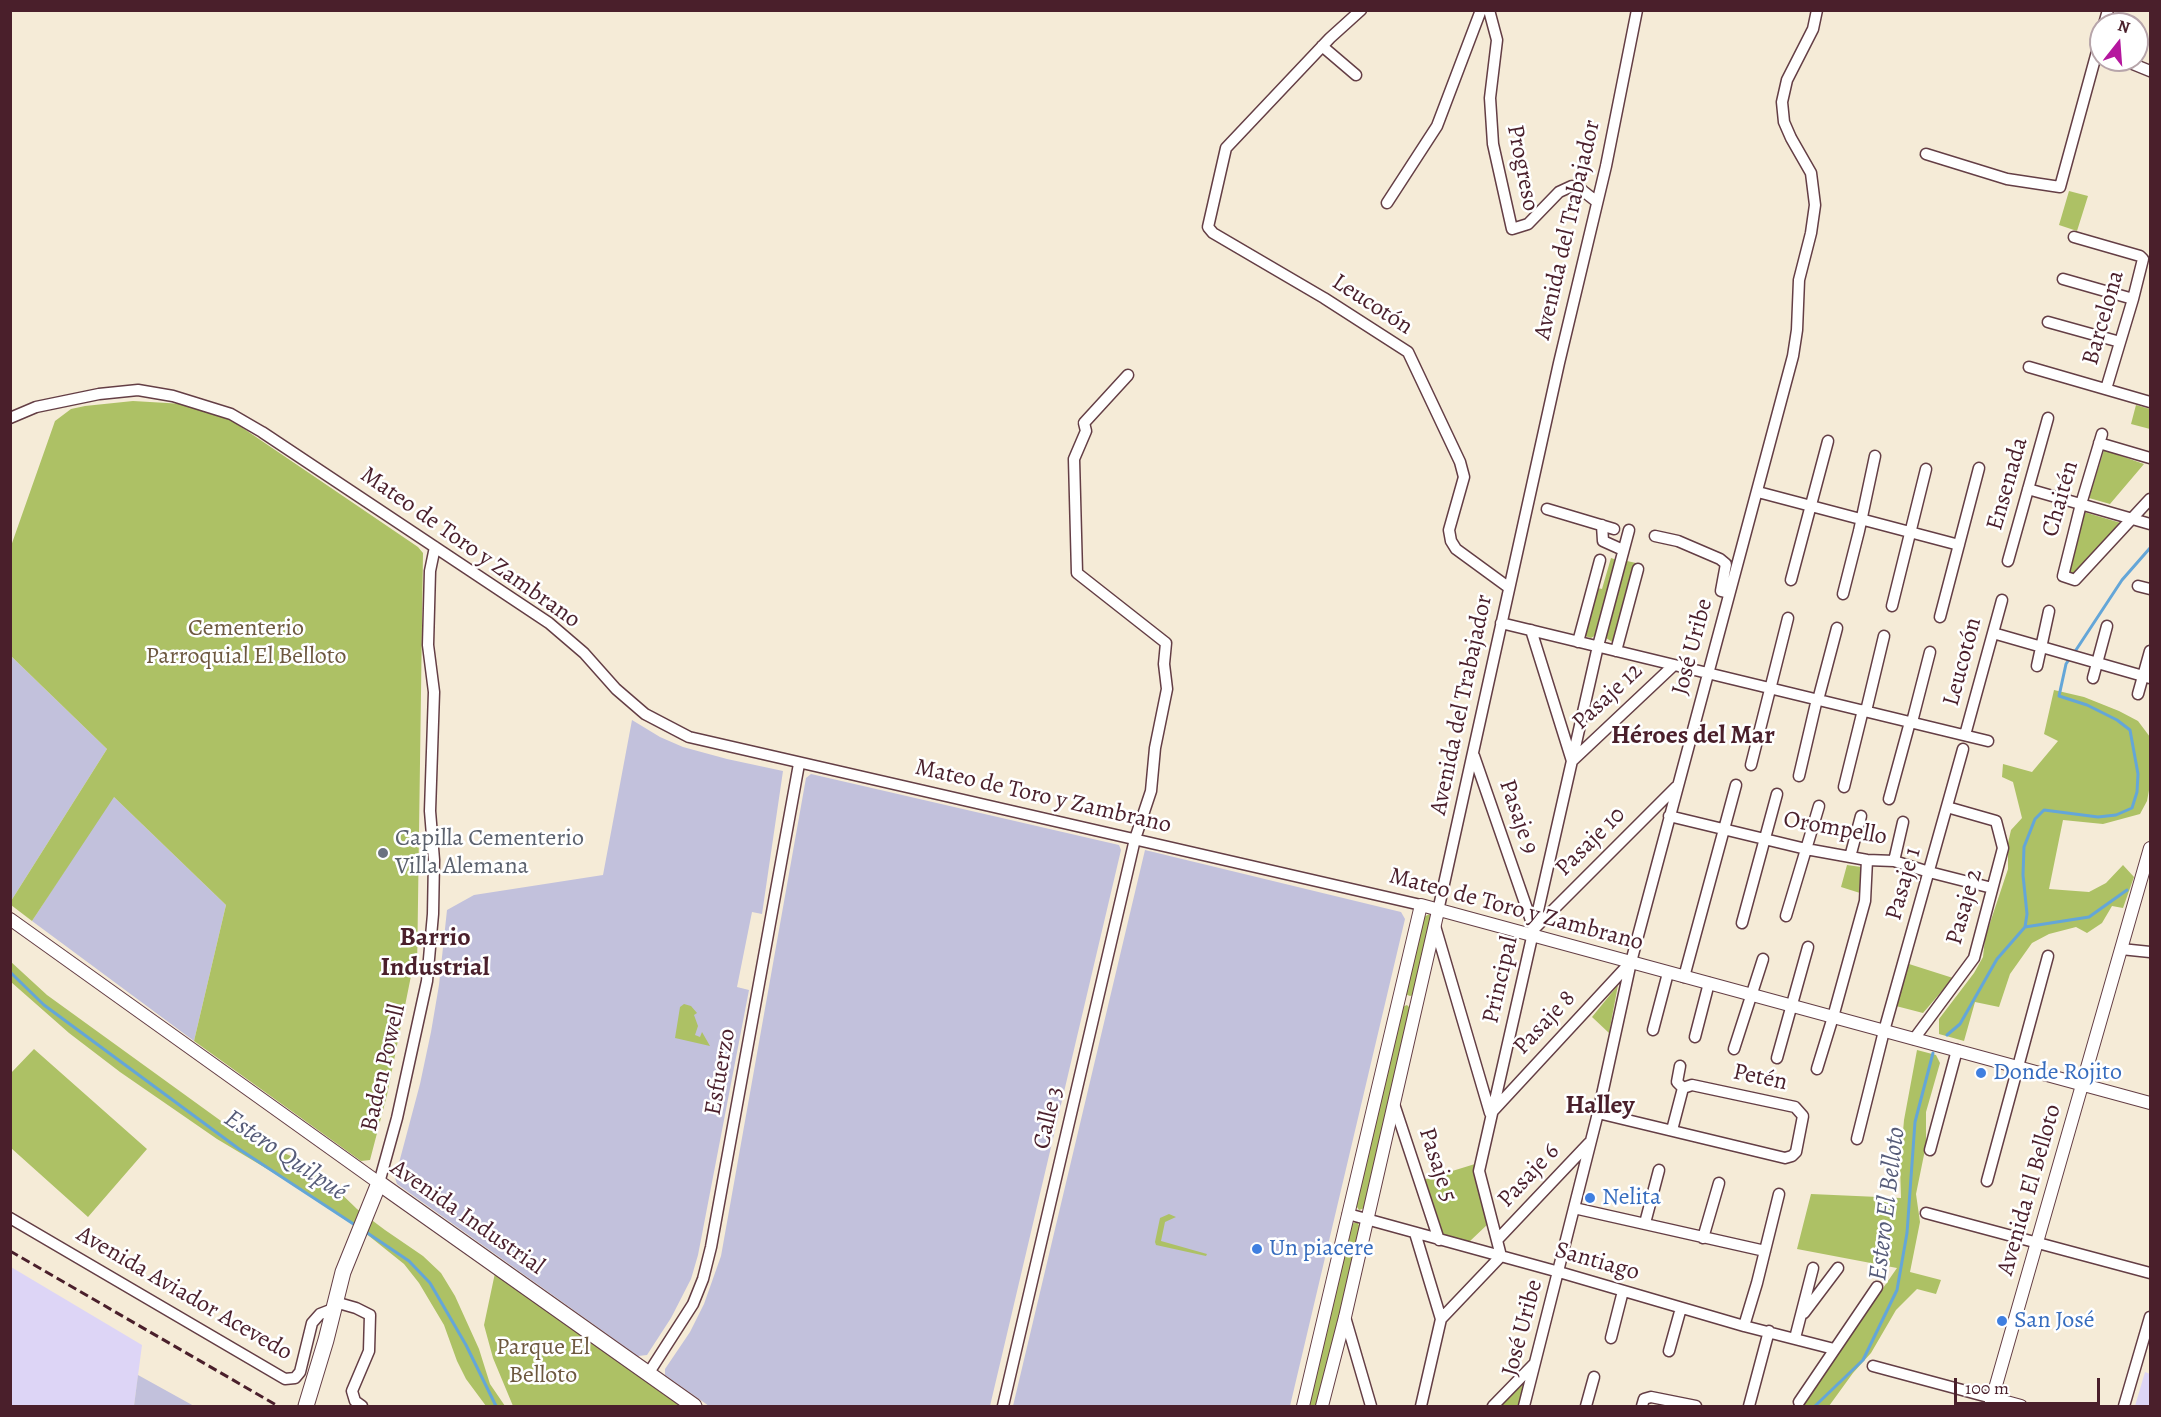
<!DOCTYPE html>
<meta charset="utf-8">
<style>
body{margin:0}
#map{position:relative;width:2161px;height:1417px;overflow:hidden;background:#f5ebd7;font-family:Alegreya,serif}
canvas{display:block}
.frame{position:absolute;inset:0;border:12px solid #4a1f2b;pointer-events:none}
.north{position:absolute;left:2089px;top:12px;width:60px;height:60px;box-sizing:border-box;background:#fff;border:2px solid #b7a5aa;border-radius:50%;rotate:17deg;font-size:16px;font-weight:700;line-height:24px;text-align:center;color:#4a1f2b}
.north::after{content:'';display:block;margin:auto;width:21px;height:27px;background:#b5179e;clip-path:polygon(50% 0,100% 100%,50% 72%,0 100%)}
.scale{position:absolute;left:1954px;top:1378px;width:146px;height:27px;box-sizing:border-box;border:3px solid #4a1f2b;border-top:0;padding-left:8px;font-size:18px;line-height:21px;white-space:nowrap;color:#4a1f2b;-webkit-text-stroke:4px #fff;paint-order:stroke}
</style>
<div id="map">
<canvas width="2161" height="1417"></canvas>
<div class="frame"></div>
<div class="north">N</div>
<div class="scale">100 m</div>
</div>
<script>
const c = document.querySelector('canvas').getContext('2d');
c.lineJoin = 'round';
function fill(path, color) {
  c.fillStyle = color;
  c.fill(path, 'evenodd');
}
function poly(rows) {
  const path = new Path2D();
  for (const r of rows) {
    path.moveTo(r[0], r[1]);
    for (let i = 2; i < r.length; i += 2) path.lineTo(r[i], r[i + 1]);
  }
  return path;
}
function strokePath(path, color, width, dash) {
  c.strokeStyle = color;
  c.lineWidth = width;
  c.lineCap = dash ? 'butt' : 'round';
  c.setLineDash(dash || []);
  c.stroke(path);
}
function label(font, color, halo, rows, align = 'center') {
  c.font = font + ' Alegreya,serif';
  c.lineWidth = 5;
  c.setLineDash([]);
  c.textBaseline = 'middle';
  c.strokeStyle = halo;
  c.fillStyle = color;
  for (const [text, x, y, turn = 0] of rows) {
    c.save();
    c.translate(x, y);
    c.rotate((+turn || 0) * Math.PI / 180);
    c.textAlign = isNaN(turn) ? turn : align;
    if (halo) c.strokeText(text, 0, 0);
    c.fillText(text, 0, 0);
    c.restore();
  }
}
fill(poly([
 [11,1267,142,1345,134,1406,11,1406],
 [2145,1372,2150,1374,2150,1406,2135,1406]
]), '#ddd5f6');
fill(poly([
 [11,656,107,749,11,901],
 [632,720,660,737,683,747,727,759,783,771,762,914,752,912,737,987,749,990,698,1255,691,1279,671,1318,647,1355,638,1356,397,1184,395,1178,420,1084,431,1032,439,985,447,910,474,895,603,875],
 [811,774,1119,845,1121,850,990,1406,709,1406,665,1375,665,1369,690,1332,704,1304,721,1256,806,778],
 [113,796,226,905,194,1041,32,921],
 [1145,850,1401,912,1405,919,1290,1406,1013,1406],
 [138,1375,194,1406,134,1406]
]), '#c2c1dc');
fill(poly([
 [2069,191,2088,196,2077,231,2059,225],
 [133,401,184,404,212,411,231,420,418,547,423,553,417,972,412,971,387,1095,370,1160,361,1161,194,1041,226,905,114,797,32,921,11,905,11,901,107,749,11,656,11,546,55,421,71,409,85,406],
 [2136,405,2150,409,2150,429,2131,424],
 [2104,450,2144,464,2110,504,2089,498],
 [2084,512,2121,523,2074,574,2068,574,2067,571],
 [1611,558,1617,560,1596,635,1591,638,1585,636,1598,588,1602,589],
 [1627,561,1636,563,1616,640,1614,643,1606,638],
 [2054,690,2084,697,2119,711,2138,721,2150,737,2150,785,2147,801,2140,814,2103,824,2063,820,2049,889,2089,892,2106,883,2123,865,2134,877,2123,908,2112,906,2102,923,2087,933,2076,927,2049,934,2032,943,2010,974,1999,1007,1975,1002,1964,1041,1939,1034,1939,1019,1974,973,1983,957,1985,938,2008,869,2008,843,2011,830,2022,818,2013,782,2002,777,2003,764,2032,772,2058,741,2044,734],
 [1847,865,1861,867,1860,893,1841,887],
 [1430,914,1432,917,1414,995,1410,996,1405,994,1423,917],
 [10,961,47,995,228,1126,260,1143,291,1156,329,1182,357,1209,385,1230,423,1256,441,1273,455,1296,479,1349,490,1384,505,1406,486,1406,466,1379,457,1361,444,1325,419,1283,404,1264,364,1232,309,1194,217,1139,120,1072,69,1033,11,982],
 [1909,964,1953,978,1923,1013,1896,1006],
 [1618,985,1609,1033,1592,1017],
 [684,1004,691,1006,697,1013,694,1015,698,1026,695,1035,700,1037,702,1032,710,1046,675,1038,680,1007],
 [1407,1005,1411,1009,1365,1208,1359,1210,1355,1204,1402,1007],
 [34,1049,147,1149,88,1217,11,1148,11,1073],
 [1917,1050,1936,1055,1940,1063,1926,1112,1926,1145,1916,1194,1920,1222,1910,1272,1941,1280,1936,1294,1917,1289,1896,1310,1871,1353,1853,1373,1829,1406,1801,1406,1897,1268,1797,1249,1811,1194,1901,1198,1900,1166,1904,1120],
 [1475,1164,1475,1176,1489,1223,1469,1242,1442,1235,1423,1180],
 [1169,1214,1176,1217,1165,1222,1161,1241,1207,1254,1206,1256,1156,1245,1155,1242,1160,1218],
 [1357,1222,1360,1227,1317,1406,1307,1406,1351,1224],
 [495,1273,680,1406,513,1406,493,1358,484,1325],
 [1523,1380,1526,1381,1519,1406,1497,1406]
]), '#adc165');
strokePath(poly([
 [2074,653,2122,580,2150,548],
 [2025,927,2089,917,2127,890],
 [10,972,44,1005,239,1149,358,1227],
 [1947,1035,1960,1024,1997,959,2025,927,2027,914,2023,875,2024,847,2035,819,2044,810,2098,817,2116,815,2132,808,2137,792,2138,774,2130,730,2117,720,2087,705,2059,696,2066,664,2070,658],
 [366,1232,409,1261,430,1283,466,1345,496,1406],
 [1815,1406,1863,1360,1897,1290,1907,1233,1915,1122,1933,1053]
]), '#64a6d8', 3);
const minor = poly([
 [1361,10,1330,38,1226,148,1208,227,1213,233,1324,298,1408,352,1460,462,1464,477,1449,530,1451,541,1456,549,1508,587],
 [1489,10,1497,40,1490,98,1493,144,1512,229,1528,224,1559,192,1572,186,1583,191,1597,202],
 [2104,24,2108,10],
 [1322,46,1356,75],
 [2123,60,2150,71],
 [1926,154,2007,179,2060,187,2101,37],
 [1387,203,1437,126,1481,10],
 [2074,237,2140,256,2143,259,2133,299,2106,389],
 [2063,279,2133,299],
 [2048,322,2120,342],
 [2029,367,2150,402],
 [10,418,36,407,99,394,138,390,173,396,231,414,262,432,549,623,584,653,616,689,645,714,689,737,1421,905],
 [2102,434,2081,504,2063,576,2075,580,2150,499],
 [2099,443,2150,458],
 [2028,489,2150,524],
 [1758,492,1959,545],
 [1547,509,1614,529],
 [1602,525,1603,541,1623,550],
 [1655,536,1678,541,1720,559,1726,564,1721,591,1729,593],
 [2008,561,2048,418],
 [1791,580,1828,441],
 [2138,586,2150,589],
 [1843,594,1859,531,1875,456],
 [1892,606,1926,469],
 [1940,617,1979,468],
 [1501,623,1988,741],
 [1531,630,1572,761,1674,665],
 [1993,633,2150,678],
 [1578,642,1600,560],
 [1616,651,1638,569],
 [2037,666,2049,611],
 [2093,678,2107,626],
 [2138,694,2150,651],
 [1818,700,1837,628],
 [1866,711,1884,636],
 [1912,722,1930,652],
 [1965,735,2002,600],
 [1474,756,1534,929,1676,787],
 [1751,765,1788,618],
 [1799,776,1817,699],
 [1844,787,1863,710],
 [1889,799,1910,722],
 [1669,816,1806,849,1867,860,1894,861,1929,872,1992,888],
 [1850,857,1861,816],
 [1894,861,1903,822],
 [1438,911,1559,363,1606,166,1637,10],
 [1786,916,1819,806],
 [1742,923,1777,794],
 [1435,926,1490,1113],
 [2121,949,2150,952],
 [1684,977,1736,785],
 [1653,1030,1668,973],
 [1695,1037,1709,983],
 [1914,1039,1974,958,2003,848,1996,821,1947,807],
 [1734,1049,1763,959],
 [1777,1058,1808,947],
 [1680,1066,1677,1082,1683,1088],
 [1817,1069,1833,1017,1865,901,1867,860],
 [1394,1104,1439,1240],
 [1491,1113,1629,964],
 [1598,1113,1785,1158,1792,1156,1796,1152,1803,1116,1795,1107,1692,1085,1683,1088,1672,1130],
 [1857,1139,1884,1031,1963,749],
 [1930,1150,1957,1050],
 [1987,1181,2048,956],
 [379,1183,397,1118,427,981,433,914,434,860,430,811,434,692,428,645,430,571,435,547],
 [1574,1208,1765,1251],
 [1926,1213,2150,1273],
 [1348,1214,1559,1272,1744,1326,1834,1349],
 [10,1218,285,1379,295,1378,300,1372,312,1323,320,1314,333,1309],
 [1645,1223,1659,1170],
 [1415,1233,1441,1319,1421,1406],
 [1703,1238,1719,1183],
 [1498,1239,1589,1143],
 [335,1302,356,1308,370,1315,369,1351,352,1391,355,1401,362,1406],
 [1804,1313,1838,1268],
 [1345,1317,1371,1406],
 [1441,1319,1501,1256,1479,1171,1598,646,1629,530],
 [1744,1326,1757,1283,1779,1194],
 [1611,1338,1623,1291],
 [1795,1338,1813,1268],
 [1669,1351,1681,1308],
 [1873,1366,1992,1398],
 [648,1374,693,1304,703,1279,711,1247,799,764],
 [1799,1402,1877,1287],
 [1003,1406,1135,839,1151,791,1155,748,1167,689,1164,664,1166,643,1077,573,1074,459,1086,431,1084,423,1128,375],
 [1493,1406,1534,1364],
 [1524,1406,1598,1113,1631,962,1793,356,1797,330,1799,280,1811,233,1815,205,1811,173,1791,138,1784,122,1782,102,1787,80,1813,29,1817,10],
 [1586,1406,1594,1377],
 [1642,1406,1644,1399,1651,1397,1696,1406],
 [1749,1406,1769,1331],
 [2124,1406,2150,1317]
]);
const tertiary = poly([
 [10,919,379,1183],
 [1992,1398,2021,1406],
 [1303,1406,1421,905,2150,1103],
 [1322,1406,1345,1317,1438,911],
 [1990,1406,2150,848]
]);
const secondary = poly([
 [306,1406,326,1340,343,1272,379,1183,694,1406]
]);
strokePath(minor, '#643e45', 13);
strokePath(tertiary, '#643e45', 14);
strokePath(secondary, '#643e45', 17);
strokePath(minor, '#fff', 10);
strokePath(tertiary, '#fff', 12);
strokePath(secondary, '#fff', 15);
strokePath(poly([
 [10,1251,278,1406]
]), '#4a1f2b', 3, [9, 4.5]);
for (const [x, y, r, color] of [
 [383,853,6,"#6b7280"],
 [1981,1073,6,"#3f7fe0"],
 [1590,1198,6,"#3f7fe0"],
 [1257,1249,6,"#3f7fe0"],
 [2002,1321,6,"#3f7fe0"]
]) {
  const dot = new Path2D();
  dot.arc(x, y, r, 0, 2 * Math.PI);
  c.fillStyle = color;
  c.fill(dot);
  strokePath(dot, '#fff', 2);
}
label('24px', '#4a1f2b', '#fff', [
 ["Progreso",1522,168,79],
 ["Avenida del Trabajador",1568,230,-77],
 ["Leucotón",1372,305,33],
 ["Barcelona",2104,318,-74],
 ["Ensenada",2008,484,-74],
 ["Chaitén",2061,499,-74],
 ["Mateo de Toro y Zambrano",470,548,35],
 ["José Uribe",1693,647,-75],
 ["Leucotón",1963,662,-75],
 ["Pasaje 12",1608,697,-43],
 ["Avenida del Trabajador",1462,705,-78],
 ["Mateo de Toro y Zambrano",1043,797,13],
 ["Pasaje 9",1518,817,71],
 ["Orompello",1835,829,10],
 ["Pasaje 10",1591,842,-45],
 ["Pasaje 1",1904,884,-74],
 ["Pasaje 2",1965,907,-74],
 ["Mateo de Toro y Zambrano",1516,910,15],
 ["Principal",1501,980,-77],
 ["Pasaje 8",1545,1023,-47],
 ["Baden Powell",384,1068,-77],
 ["Esfuerzo",721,1072,-80],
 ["Petén",1760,1078,12],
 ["Calle 3",1049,1118,-77],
 ["Pasaje 5",1437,1165,72],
 ["Pasaje 6",1529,1176,-47],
 ["Avenida El Belloto",2030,1190,-74],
 ["Avenida Industrial",467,1218,35],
 ["Santiago",1597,1262,16],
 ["Avenida Aviador Acevedo",184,1294,30],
 ["José Uribe",1523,1328,-75]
]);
label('24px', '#6d583f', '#fff', [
 ["Cementerio",246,629],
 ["Parroquial El Belloto",246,657],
 ["Parque El",543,1348],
 ["Belloto",543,1376]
]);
label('24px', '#5b616d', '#fff', [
 ["Capilla Cementerio",395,839],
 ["Villa Alemana",395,867]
], 'left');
label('24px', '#366cbe', '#fff', [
 ["Donde Rojito",1993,1073],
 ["Nelita",1602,1198],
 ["Un piacere",1269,1249],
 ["San José",2014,1321]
], 'left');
label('bold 26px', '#4a1f2b', '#fff', [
 ["Héroes del Mar",1693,737],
 ["Barrio",435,939],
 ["Industrial",435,969],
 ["Halley",1600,1107]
]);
label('italic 26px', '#565c79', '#fff', [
 ["Estero Quilpué",285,1156,34],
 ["Estero El Belloto",1888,1204,-83]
]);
</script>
